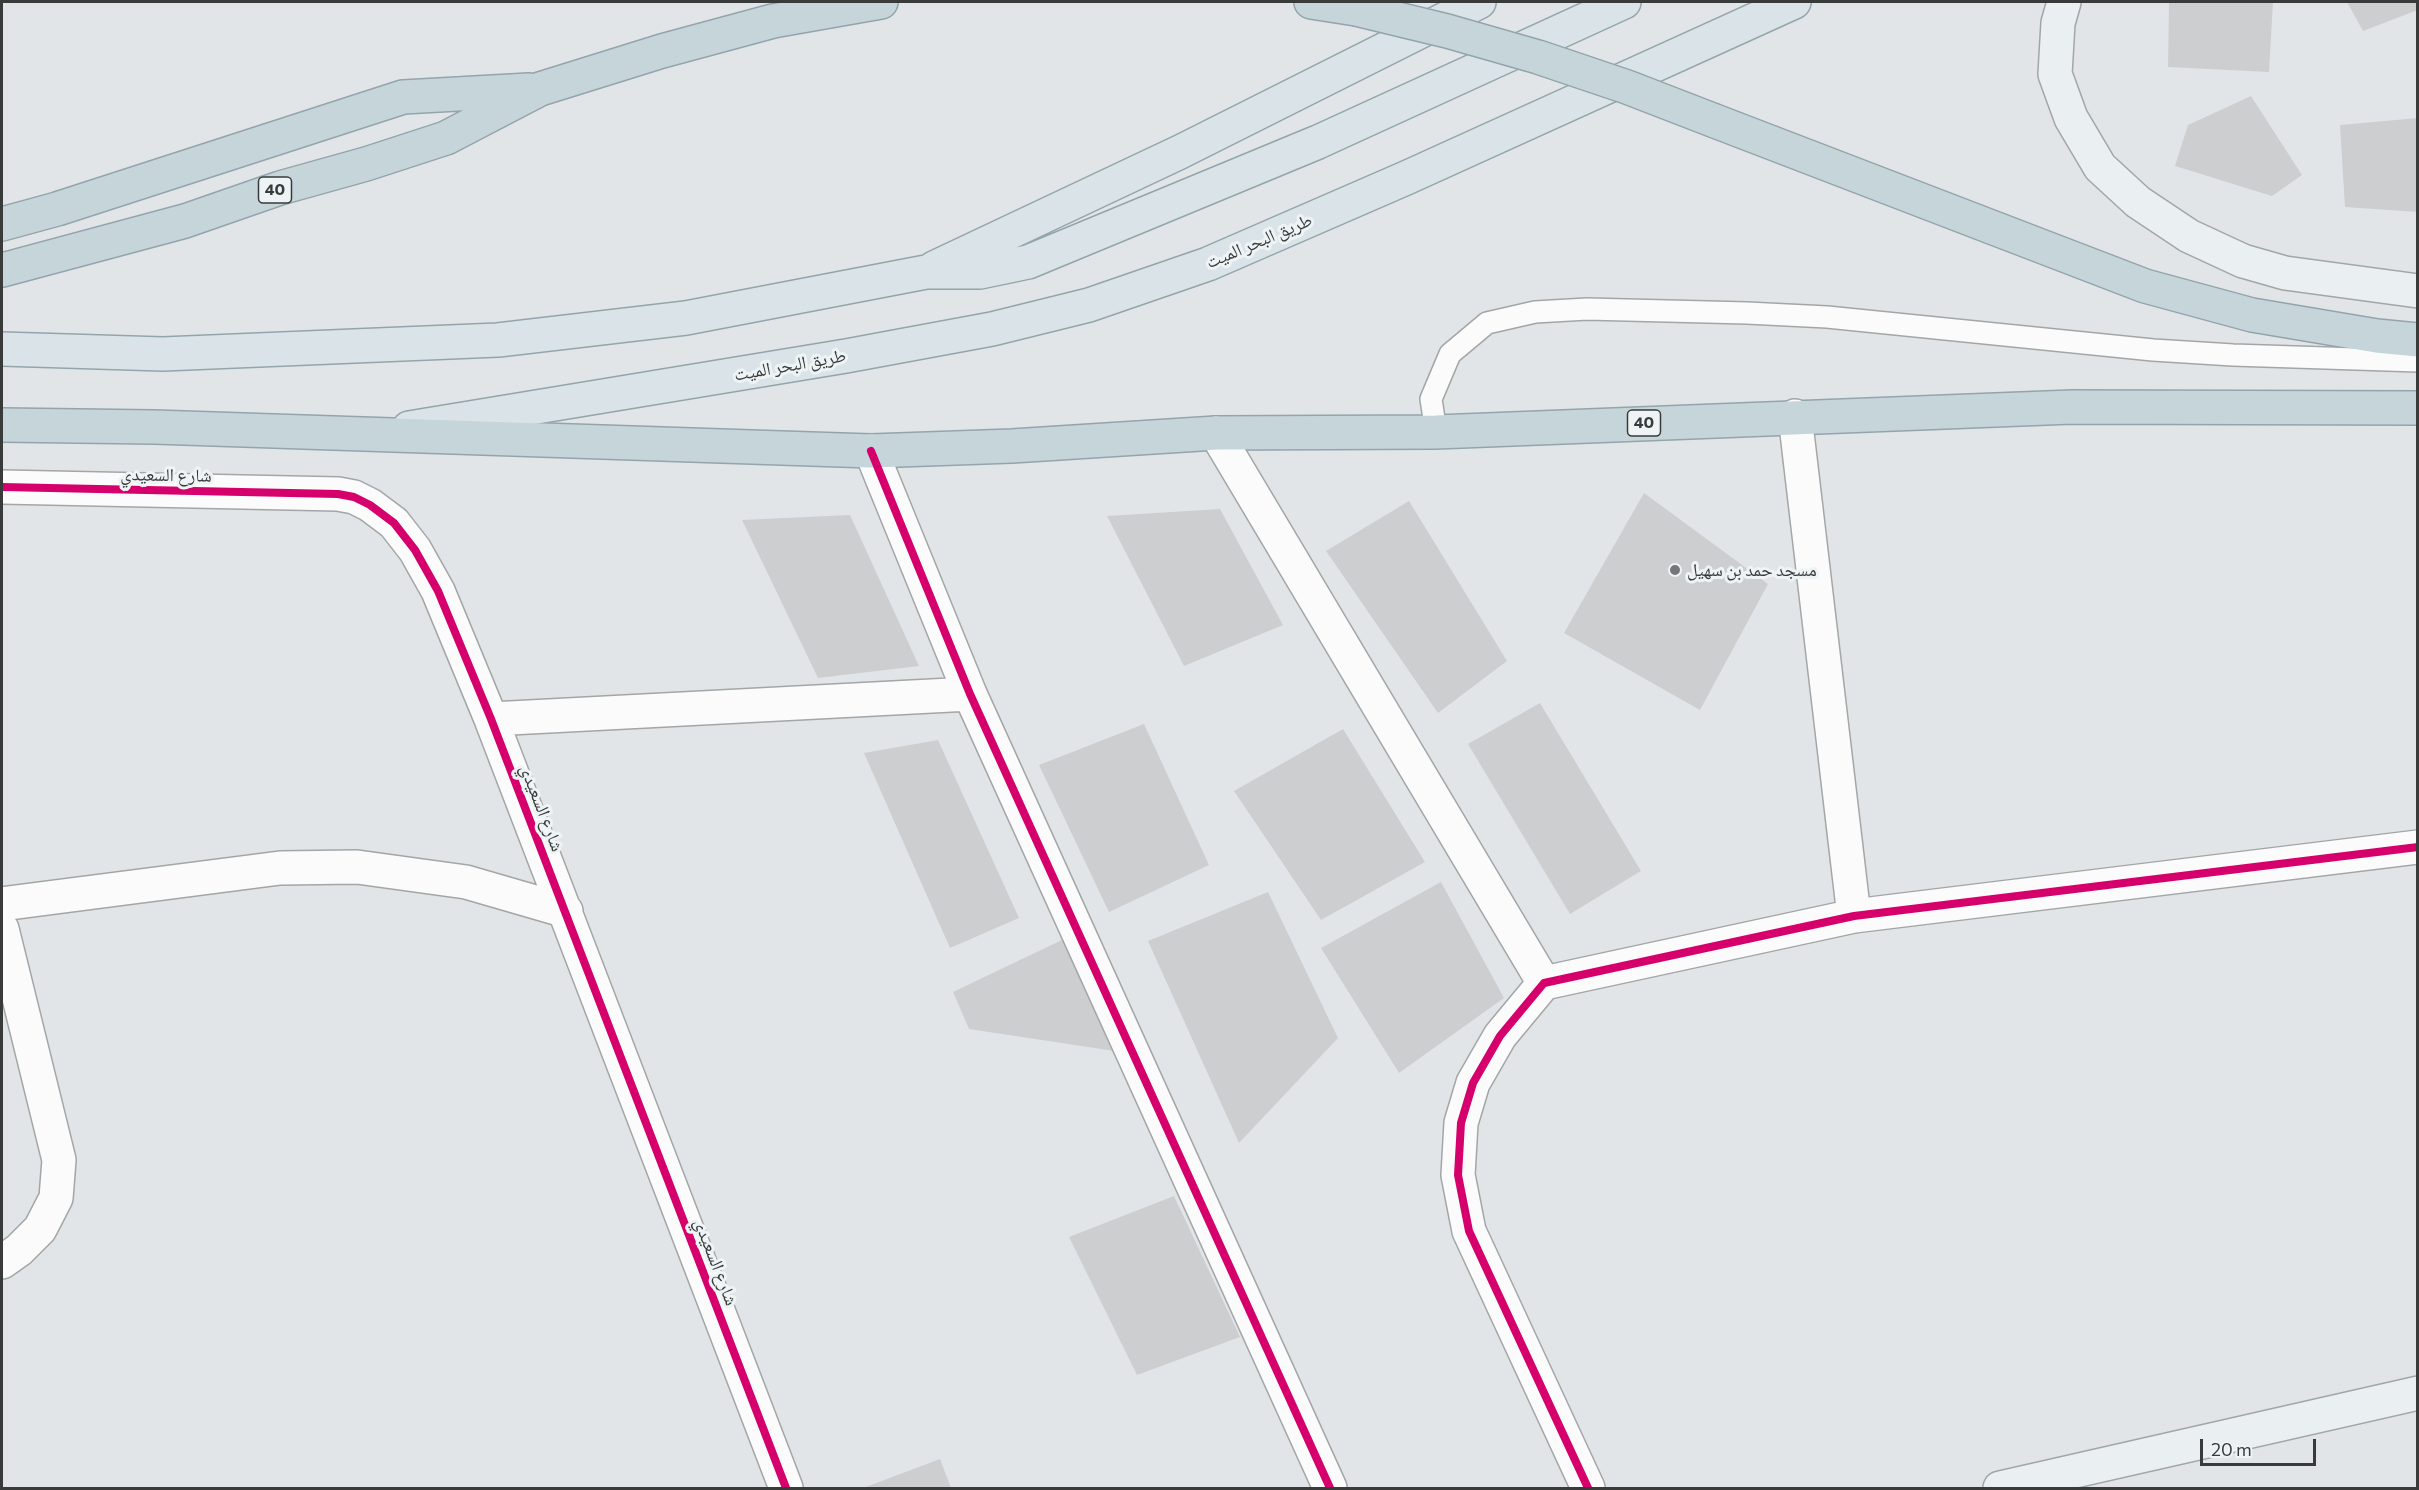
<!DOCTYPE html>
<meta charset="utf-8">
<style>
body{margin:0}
#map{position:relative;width:2419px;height:1490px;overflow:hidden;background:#e2e5e7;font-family:Commissioner,sans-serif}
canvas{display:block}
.frame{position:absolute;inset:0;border:3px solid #393b3b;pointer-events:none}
.scale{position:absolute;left:2200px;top:1439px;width:116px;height:27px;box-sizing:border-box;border:3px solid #393b3b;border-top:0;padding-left:8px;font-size:18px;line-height:21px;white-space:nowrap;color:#393b3b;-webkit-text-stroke:4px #eef3f5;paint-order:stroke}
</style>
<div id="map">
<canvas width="2419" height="1490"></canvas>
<div class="frame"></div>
<div class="scale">20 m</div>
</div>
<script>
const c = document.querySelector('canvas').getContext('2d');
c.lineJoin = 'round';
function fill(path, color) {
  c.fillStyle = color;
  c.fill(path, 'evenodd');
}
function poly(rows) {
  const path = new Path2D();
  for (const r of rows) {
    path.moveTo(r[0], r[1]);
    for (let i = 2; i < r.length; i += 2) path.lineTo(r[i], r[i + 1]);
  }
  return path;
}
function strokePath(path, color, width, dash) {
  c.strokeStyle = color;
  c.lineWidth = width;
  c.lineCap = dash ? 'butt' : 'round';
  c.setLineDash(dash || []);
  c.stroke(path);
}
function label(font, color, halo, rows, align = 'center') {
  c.font = font + ' Commissioner,"Noto Naskh Arabic",sans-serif';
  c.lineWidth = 6;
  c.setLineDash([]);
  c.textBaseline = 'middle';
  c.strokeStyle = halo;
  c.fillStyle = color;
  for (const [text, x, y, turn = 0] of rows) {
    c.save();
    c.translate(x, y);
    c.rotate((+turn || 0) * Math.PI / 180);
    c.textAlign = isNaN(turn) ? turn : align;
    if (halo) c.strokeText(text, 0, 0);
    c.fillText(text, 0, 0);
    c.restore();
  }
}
fill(poly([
 [2169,2,2273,2,2269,72,2168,67],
 [2347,2,2418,2,2418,10,2363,31],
 [2251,96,2302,175,2272,196,2175,166,2188,125],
 [2418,118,2418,212,2345,207,2340,125],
 [1644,493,1768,584,1700,710,1564,633],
 [1409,501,1507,661,1438,713,1326,551],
 [1220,509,1283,625,1184,666,1107,516],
 [850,515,919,666,818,678,742,520],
 [1540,703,1641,871,1570,914,1468,744],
 [1144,724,1209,865,1109,912,1039,765],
 [1343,729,1425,862,1321,920,1234,791],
 [938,740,1019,918,950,948,864,753],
 [1441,882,1504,998,1399,1073,1321,948],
 [1268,892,1338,1038,1239,1143,1148,941],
 [1066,938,1121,1052,969,1029,953,992],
 [1174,1196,1240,1337,1137,1375,1069,1237],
 [940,1459,951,1488,863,1488]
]), '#cdcecf');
const lane = poly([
 [1436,432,1431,399,1450,354,1487,323,1535,312,1587,309,1747,313,1827,317,2153,350,2233,355,2418,361]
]);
const street = poly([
 [1795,416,1854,916],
 [1216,433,1544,983],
 [871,451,970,694,1330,1488],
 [2,487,338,494,354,497,370,505,394,523,415,550,438,591,491,719,786,1488],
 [491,719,970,694],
 [2,904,280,868,357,867,466,882,566,911],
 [2,929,59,1160,56,1198,40,1229,19,1250,2,1262],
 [1588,1488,1469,1231,1458,1175,1461,1123,1473,1083,1500,1036,1544,983,1854,916,2418,847]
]);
const secondary = poly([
 [2064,2,2058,23,2055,74,2071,118,2100,167,2138,202,2189,236,2243,261,2285,273,2418,291],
 [2000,1488,2418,1393]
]);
const primary = poly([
 [934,268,1180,152,1479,2],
 [2,349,163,354,498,340,686,318,926,272,980,272,1028,262,1318,142,1624,2],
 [409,428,846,356,992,329,1089,305,1208,264,1406,178,1794,2]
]);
const highway = poly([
 [1311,2,1356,9],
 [1715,121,2145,286,2252,315,2377,336,2418,340],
 [2,224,57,209,403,97,529,90],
 [2,270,185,221,280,188,366,164,446,138,540,89,662,51,773,21,881,2],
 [2,425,154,427,871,451,1012,446,1216,433,1436,432,2072,407,2418,408]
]);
strokePath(lane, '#a3a6a7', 24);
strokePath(street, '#a3a6a7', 36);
strokePath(secondary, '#a3a6a7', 36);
strokePath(primary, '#93a5ab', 36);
strokePath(highway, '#93a5ab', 36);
strokePath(lane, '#fbfbfb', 21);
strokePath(street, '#fbfbfb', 33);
strokePath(secondary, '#eaeff1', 33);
strokePath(primary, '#dae4e8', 33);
strokePath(highway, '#c5d5da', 33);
const highwayBridge = poly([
 [1356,9,1447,31,1538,57,1627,87,1715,121]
]);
strokePath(highwayBridge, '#93a5ab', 36, []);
strokePath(highwayBridge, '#c5d5da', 33);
strokePath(poly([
 [871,451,970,694,1330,1488],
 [2,487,338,494,354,497,370,505,394,523,415,550,438,591,491,719,786,1488],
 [1588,1488,1469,1231,1458,1175,1461,1123,1473,1083,1500,1036,1544,983,1854,916,2418,847]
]), '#d6006c', 8);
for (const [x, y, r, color] of [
 [1675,570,6,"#747677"]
]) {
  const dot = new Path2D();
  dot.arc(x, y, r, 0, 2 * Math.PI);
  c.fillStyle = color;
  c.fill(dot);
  strokePath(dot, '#eef3f5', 2);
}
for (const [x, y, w] of [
 [275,190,33],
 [1644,423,33]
]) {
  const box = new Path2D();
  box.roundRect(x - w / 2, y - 13, w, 26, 4.5);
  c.fillStyle = '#eef3f5';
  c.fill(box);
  strokePath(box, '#393b3b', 1.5);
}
label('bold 16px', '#393b3b', null, [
 ["40",275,190],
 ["40",1644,423]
]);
label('18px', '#393b3b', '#eef3f5', [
 ["طريق البحر الميت",1259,241,-23],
 ["طريق البحر الميت",790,365,-10],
 ["شارع السعيدي",166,475,1],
 ["شارع السعيدي",542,808,69],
 ["شارع السعيدي",716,1262,69]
]);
label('18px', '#393b3b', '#eef3f5', [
 ["مسجد حمد بن سهيل",1687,570]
], 'left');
</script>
